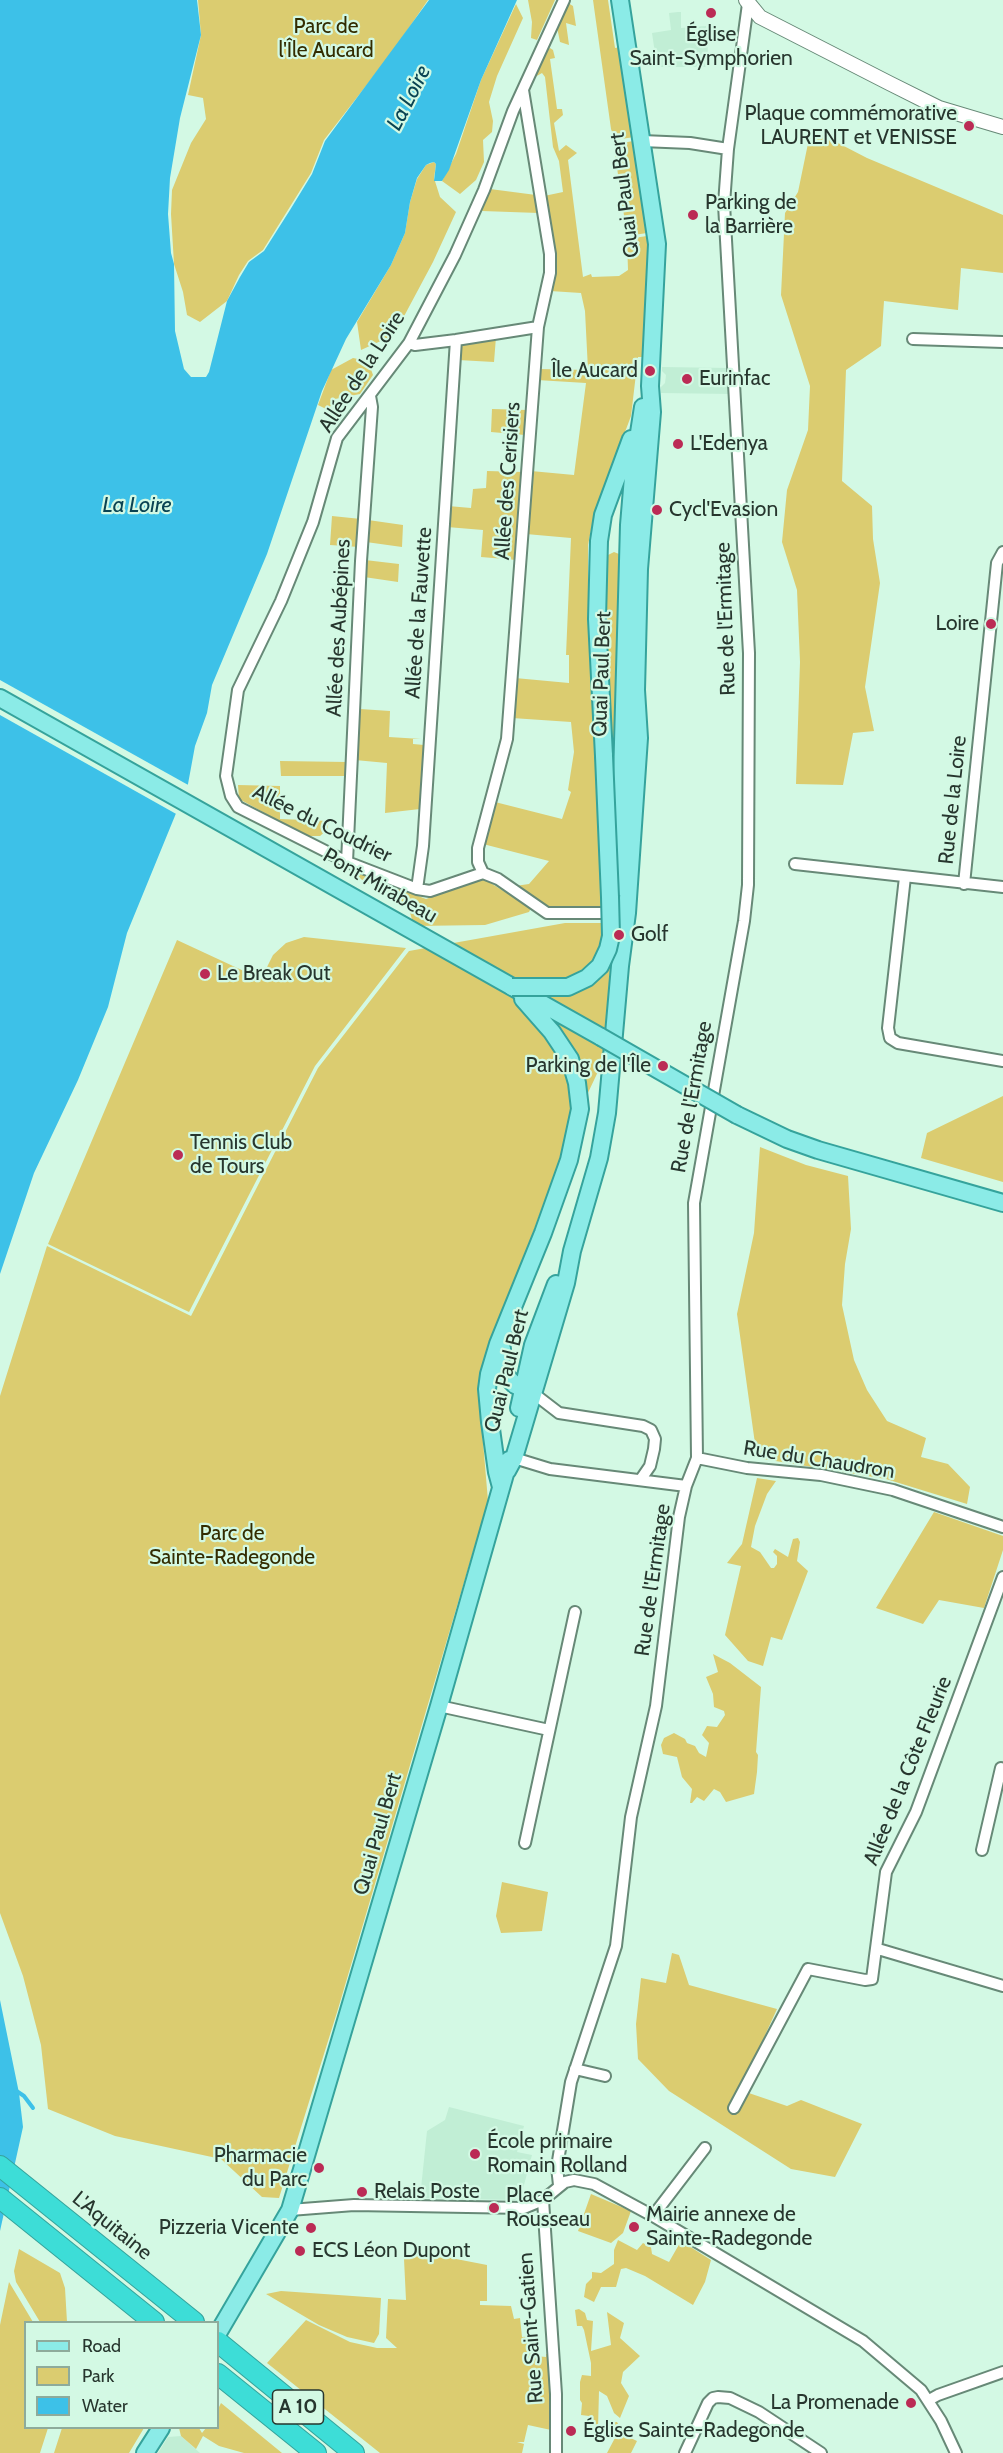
<!DOCTYPE html>
<meta charset="utf-8">
<style>
body{margin:0}
#map{position:relative;width:1003px;height:2453px;overflow:hidden;background:#d3f9e4;font-family:Cabin,sans-serif}
canvas{display:block}
.legend{position:absolute;left:24px;top:2321px;width:195px;height:108px;box-sizing:border-box;background:#d3f9e4;border:2px solid #8eab9b;margin:0;padding:8px 10px;list-style:none;font-size:18px;color:#27362e}
.legend li{display:flex;align-items:center;gap:12px;height:30px}
.legend b{width:30px;border:2px solid #8eab9b}
</style>
<div id="map">
<canvas width="1003" height="2453"></canvas>
<ul class="legend">
<li><b style="height:8px;background:#8bebe7"></b>Road</li>
<li><b style="height:16px;background:#dbcc70"></b>Park</li>
<li><b style="height:16px;background:#3dc1e8"></b>Water</li>
</ul>
</div>
<script>
const c = document.querySelector('canvas').getContext('2d');
c.lineJoin = 'round';
function fill(path, color) {
  c.fillStyle = color;
  c.fill(path, 'evenodd');
}
function poly(rows) {
  const path = new Path2D();
  for (const r of rows) {
    path.moveTo(r[0], r[1]);
    for (let i = 2; i < r.length; i += 2) path.lineTo(r[i], r[i + 1]);
  }
  return path;
}
function strokePath(path, color, width, dash) {
  c.strokeStyle = color;
  c.lineWidth = width;
  c.lineCap = dash ? 'butt' : 'round';
  c.setLineDash(dash || []);
  c.stroke(path);
}
function label(font, color, halo, rows, align = 'center') {
  c.font = font + ' Cabin,sans-serif';
  c.lineWidth = 4.5;
  c.setLineDash([]);
  c.textBaseline = 'middle';
  c.strokeStyle = halo;
  c.fillStyle = color;
  for (const [text, x, y, turn = 0] of rows) {
    c.save();
    c.translate(x, y);
    c.rotate((+turn || 0) * Math.PI / 180);
    c.textAlign = isNaN(turn) ? turn : align;
    if (halo) c.strokeText(text, 0, 0);
    c.fillText(text, 0, 0);
    c.restore();
  }
}
fill(poly([
 [678,12,681,12,681,28,706,26,709,67,657,67,652,33,671,30,669,13],
 [662,367,730,368,731,394,661,393,661,387,665,383,666,375,662,371],
 [449,2107,524,2126,517,2152,532,2155,521,2196,515,2200,420,2198,427,2131,445,2120],
 [181,2436,200,2453,158,2453,168,2437]
]), '#c1eed5');
fill(poly([
 [198,0,428,0,393,51,324,140,311,173,263,250,248,261,239,275,227,301,200,322,187,315,183,292,174,264,171,214,172,190,191,143,206,119,203,98,188,95,201,35],
 [528,0,555,0,537,40,531,38,532,22],
 [593,0,608,0,615,48,620,47,634,137,615,140,611,129],
 [568,3,573,6,576,26,566,23,569,45,560,42,557,27],
 [516,4,523,18,497,76,489,102,493,121,492,132,483,140,484,162,476,180,460,194,442,181,456,154,481,80],
 [550,48,553,50,555,58,550,59,557,109,562,109,563,115,554,123,559,151,566,145,577,153,568,160,583,277,591,274,592,277,619,276,628,270,627,239,647,236,648,243,643,357,638,357,631,416,594,515,588,545,588,590,606,907,558,908,547,906,515,886,529,884,549,861,483,844,495,802,562,819,571,792,568,790,574,752,571,722,512,718,515,678,569,683,569,655,566,655,571,538,526,534,531,471,574,475,586,383,537,380,538,369,588,370,585,311,581,293,550,291,544,196,563,192,559,161,553,147,545,77,542,73,535,77,528,92,547,50],
 [811,129,867,158,1003,215,1003,273,961,268,958,310,884,301,881,346,846,370,842,481,872,506,873,539,880,583,865,687,874,731,853,733,843,785,796,784,800,662,797,590,782,542,787,490,808,430,810,386,781,295,785,213,798,192],
 [633,141,647,233,627,236,615,154,618,153,617,144],
 [434,162,436,164,434,178,440,197,456,212,433,262,394,335,361,350,357,322,391,265,405,233,410,202,417,179,426,165],
 [490,189,536,195,539,213,482,211],
 [496,337,494,362,458,360,461,342],
 [353,358,368,361,373,375,360,394,335,399,328,410,318,405,331,370],
 [492,409,527,410,525,435,491,432],
 [487,471,523,472,517,560,481,557,483,530,447,527,448,506,471,508,473,489,486,488],
 [332,516,361,519,359,547,330,545],
 [368,520,403,525,402,547,366,542],
 [614,552,619,554,622,561,616,759,610,750,603,563,608,555],
 [365,560,399,564,398,582,364,577],
 [360,709,390,711,389,737,421,739,413,739,413,744,424,745,420,809,385,813,387,763,355,760,357,717],
 [280,761,347,762,347,776,281,776],
 [238,785,280,786,280,819,329,821,327,830,320,836,307,836,239,799],
 [354,871,426,899,484,879,531,908,529,912,485,925,414,926,408,906,352,874],
 [565,923,602,923,610,970,603,1061,570,1131,478,1383,488,1501,338,2009,279,2198,262,2197,221,2159,115,2136,48,2109,41,2045,23,1976,0,1913,0,1396,47,1246,191,1316,318,1068,409,951],
 [304,937,406,948,315,1066,189,1312,48,1244,177,940,261,979,273,955,286,943],
 [1003,1096,1003,1182,921,1158,927,1133],
 [760,1147,806,1165,848,1176,851,1229,845,1264,842,1305,854,1360,867,1390,887,1421,926,1438,921,1457,948,1464,970,1487,967,1504,886,1479,757,1458,737,1314,754,1233],
 [757,1478,776,1481,767,1494,755,1526,751,1547,760,1552,771,1568,774,1568,777,1564,777,1556,773,1552,775,1549,788,1557,793,1539,798,1538,800,1542,797,1561,808,1571,782,1640,771,1637,763,1666,748,1661,725,1635,741,1566,727,1563,742,1544],
 [934,1512,1003,1536,1003,1550,984,1608,939,1600,923,1624,876,1608],
 [713,1654,730,1663,761,1687,756,1752,758,1755,757,1772,754,1794,726,1802,720,1792,714,1789,704,1801,697,1797,692,1803,690,1803,692,1789,682,1777,677,1757,663,1754,661,1745,664,1738,674,1733,685,1739,687,1743,695,1746,699,1753,706,1757,709,1743,702,1735,707,1726,717,1727,725,1715,724,1711,714,1707,713,1694,706,1677,718,1672],
 [502,1882,548,1892,542,1931,501,1933,496,1916],
 [672,1953,679,1955,689,1985,777,2009,740,2090,787,2106,801,2100,862,2124,835,2177,791,2169,669,2091,638,2059,636,2024,641,1978,666,1983],
 [591,2194,631,2211,623,2233,611,2243,578,2231],
 [618,2240,637,2250,643,2243,651,2247,652,2254,669,2262,681,2241,711,2260,705,2282,693,2305,645,2276,626,2268,621,2269,616,2287,601,2287,594,2302,584,2297,586,2284,592,2278,592,2272,601,2273,614,2264,614,2250],
 [19,2249,60,2273,65,2288,67,2322,40,2322,16,2282,14,2271],
 [415,2256,451,2258,487,2265,487,2301,480,2301,480,2305,511,2306,514,2319,520,2318,522,2337,536,2336,535,2356,546,2357,546,2354,552,2354,551,2430,528,2425,524,2442,517,2442,524,2444,522,2453,380,2453,267,2363,306,2320,350,2342,377,2348,397,2348,386,2338,388,2299,406,2300,404,2259],
 [9,2282,33,2322,26,2322,26,2428,48,2428,40,2453,0,2453,0,2325],
 [281,2291,381,2298,379,2334,374,2343,347,2337,319,2325,266,2294],
 [579,2309,585,2313,587,2320,593,2321,591,2351,611,2345,607,2312,624,2323,620,2338,640,2356,623,2372,621,2383,629,2396,620,2418,614,2413,607,2396,599,2391,598,2428,588,2424,589,2416,581,2415,582,2403,580,2400,580,2382,582,2375,591,2376,591,2363,584,2330,582,2326,577,2326,575,2310],
 [221,2403,282,2453,244,2453,219,2446,203,2436,196,2449,181,2436,179,2428,199,2428,202,2433,206,2428,218,2428,218,2409],
 [611,2422,617,2422,624,2435,637,2441,631,2453,607,2453,616,2436],
 [62,2428,144,2428,129,2453,54,2453]
]), '#dbcc70');
fill(poly([
 [0,0,197,0,201,35,180,118,170,178,168,214,171,253,174,264,175,331,184,369,191,377,206,377,209,372,227,301,240,277,249,262,264,251,290,210,312,174,325,141,429,0,517,0,481,80,449,170,442,181,434,181,436,164,434,162,430,163,426,165,417,178,410,202,405,233,391,265,346,339,322,391,267,554,212,685,207,713,195,746,188,784,127,933,108,1007,78,1080,34,1173,0,1274],
 [0,2000,19,2093,23,2127,0,2231]
]), '#3dc1e8');
fill(poly([
 [0,680,190,786,178,815,0,715]
]), '#d3f9e4');
strokePath(poly([
 [15,2090,24,2096,33,2108]
]), '#3dc1e8', 4);
const minor = poly([
 [564,0,513,111,484,190,455,255,409,343,337,438,313,522,281,601,238,690,226,776,231,796,238,807,347,862,417,889,430,891,483,873,498,879,547,913,627,913],
 [642,141,690,143,728,149],
 [913,339,1003,342],
 [409,343,415,345,456,340,538,327],
 [347,862,361,561,372,407,370,396],
 [795,864,1003,887],
 [483,873,478,862,478,848,507,739,538,327,550,273,550,254,523,90],
 [905,877,888,1028,890,1038,898,1043,1003,1061],
 [964,884,997,563,1003,552],
 [417,889,423,846,456,340],
 [533,1393,559,1413,643,1426,651,1430,655,1439,654,1449,650,1466,641,1479],
 [514,1458,550,1469,686,1486],
 [697,1458,747,1468,821,1475,893,1490,1003,1527],
 [439,1706,549,1730],
 [525,1843,575,1612],
 [982,1850,1001,1768],
 [878,1949,1003,1986],
 [575,2069,605,2076],
 [734,2108,808,1969,865,1980,872,1979,886,1872,916,1812,1003,1577],
 [559,2185,557,2167,571,2082,616,1946,631,1817,656,1706,679,1517,686,1486,697,1458,694,1203,744,921,748,885,749,653,724,204,728,149,748,4],
 [543,2200,556,2394,556,2453],
 [290,2210,354,2205,524,2208,543,2200,565,2182,574,2180,594,2184,653,2216,863,2341,921,2390,941,2421,956,2453],
 [653,2216,705,2148],
 [929,2400,938,2395,1003,2372],
 [685,2453,708,2403,713,2398,718,2397,730,2398,759,2412,821,2453]
]);
const tertiary = poly([
 [746,0,760,17,889,83,939,108,1003,127]
]);
const primary = poly([
 [0,698,601,1037],
 [604,756,597,619,599,541,603,515,631,439],
 [619,887,629,525,634,465,643,407],
 [737,1115,787,1139,818,1150,1003,1203],
 [502,1349,500,1364,502,1372,515,1385,532,1393],
 [519,1408,533,1345,556,1284],
 [507,1471,514,1458,566,1283,572,1251,599,1158,607,1113,620,966,627,913,639,738,636,690,639,569,652,412,650,386,657,244,620,0],
 [501,1487,497,1472,490,1422,487,1389,489,1374,498,1344,543,1233,569,1160,580,1109,577,1083,570,1059,552,1032,523,999],
 [218,2333,290,2210,439,1706,509,1460],
 [145,2453,161,2428]
]);
const motorway = poly([
 [0,2166,194,2322],
 [0,2198,154,2322],
 [218,2342,354,2453],
 [218,2374,316,2453]
]);
strokePath(minor, '#678977', 14);
strokePath(tertiary, '#678977', 16);
strokePath(primary, '#35a39c', 20);
strokePath(motorway, '#35a39c', 22);
strokePath(minor, '#fff', 10);
strokePath(tertiary, '#fff', 14);
strokePath(primary, '#8bebe7', 16);
strokePath(motorway, '#3dddd7', 20);
const primaryBridge = poly([
 [512,987,568,987,587,978,600,966,608,949,611,936,610,897,604,756],
 [601,1037,737,1115]
]);
strokePath(primaryBridge, '#35a39c', 20, []);
strokePath(primaryBridge, '#8bebe7', 16);
for (const [x, y, r, color] of [
 [711,13,6,"#bb2b55"],
 [969,126,6,"#bb2b55"],
 [693,215,6,"#bb2b55"],
 [650,371,6,"#bb2b55"],
 [687,379,6,"#bb2b55"],
 [678,444,6,"#bb2b55"],
 [657,510,6,"#bb2b55"],
 [991,624,6,"#bb2b55"],
 [619,935,6,"#bb2b55"],
 [205,974,6,"#bb2b55"],
 [663,1066,6,"#bb2b55"],
 [178,1155,6,"#bb2b55"],
 [475,2154,6,"#bb2b55"],
 [319,2168,6,"#bb2b55"],
 [362,2192,6,"#bb2b55"],
 [494,2208,6,"#bb2b55"],
 [634,2227,6,"#bb2b55"],
 [311,2228,6,"#bb2b55"],
 [300,2251,6,"#bb2b55"],
 [911,2403,6,"#bb2b55"],
 [571,2431,6,"#bb2b55"]
]) {
  const dot = new Path2D();
  dot.arc(x, y, r, 0, 2 * Math.PI);
  c.fillStyle = color;
  c.fill(dot);
  strokePath(dot, '#d3f9e4', 2);
}
for (const [x, y, w] of [
 [298,2407,51]
]) {
  const box = new Path2D();
  box.roundRect(x - w / 2, y - 17, w, 34, 4.5);
  c.fillStyle = '#d3f9e4';
  c.fill(box);
  strokePath(box, '#27362e', 1.5);
}
label('bold 20px', '#27362e', null, [
 ["A 10",298,2407]
]);
label('21px', '#332c00', '#d3f9e4', [
 ["Parc de",326,27],
 ["l'Île Aucard",326,51],
 ["Parc de",232,1534],
 ["Sainte-Radegonde",232,1558]
]);
label('21px', '#27362e', '#d3f9e4', [
 ["Église",711,35,"center"],
 ["Saint-Symphorien",711,59,"center"],
 ["Plaque commémorative",957,114,"right"],
 ["LAURENT et VENISSE",957,138,"right"],
 ["Parking de",705,203],
 ["la Barrière",705,227],
 ["Île Aucard",638,371,"right"],
 ["Eurinfac",699,379],
 ["L'Edenya",690,444],
 ["Cycl'Evasion",669,510],
 ["Loire",979,624,"right"],
 ["Golf",631,935],
 ["Le Break Out",217,974],
 ["Parking de l'Île",651,1066,"right"],
 ["Tennis Club",190,1143],
 ["de Tours",190,1167],
 ["École primaire",487,2142],
 ["Romain Rolland",487,2166],
 ["Pharmacie",307,2156,"right"],
 ["du Parc",307,2180,"right"],
 ["Relais Poste",374,2192],
 ["Place",506,2196],
 ["Rousseau",506,2220],
 ["Mairie annexe de",646,2215],
 ["Sainte-Radegonde",646,2239],
 ["Pizzeria Vicente",299,2228,"right"],
 ["ECS Léon Dupont",312,2251],
 ["La Promenade",899,2403,"right"],
 ["Église Sainte-Radegonde",583,2431]
], 'left');
label('21px', '#27362e', '#d3f9e4', [
 ["Quai Paul Bert",625,195,-97],
 ["Allée de la Loire",362,372,-57],
 ["Allée des Cerisiers",508,481,-86],
 ["Allée de la Fauvette",419,613,-86],
 ["Rue de l'Ermitage",726,619,-92],
 ["Allée des Aubépines",339,628,-87],
 ["Quai Paul Bert",602,674,-88],
 ["Rue de la Loire",953,800,-84],
 ["Allée du Coudrier",322,824,26],
 ["Pont Mirabeau",380,886,30],
 ["Rue de l'Ermitage",692,1097,-80],
 ["Quai Paul Bert",507,1371,-76],
 ["Rue du Chaudron",819,1460,9],
 ["Rue de l'Ermitage",653,1580,-82],
 ["Allée de la Côte Fleurie",908,1771,-68],
 ["Quai Paul Bert",378,1834,-74],
 ["L'Aquitaine",112,2226,39],
 ["Rue Saint-Gatien",531,2328,-94]
]);
label('italic 22px', '#094353', '#d3f9e4', [
 ["La Loire",409,98,-63],
 ["La Loire",137,506]
]);
</script>
